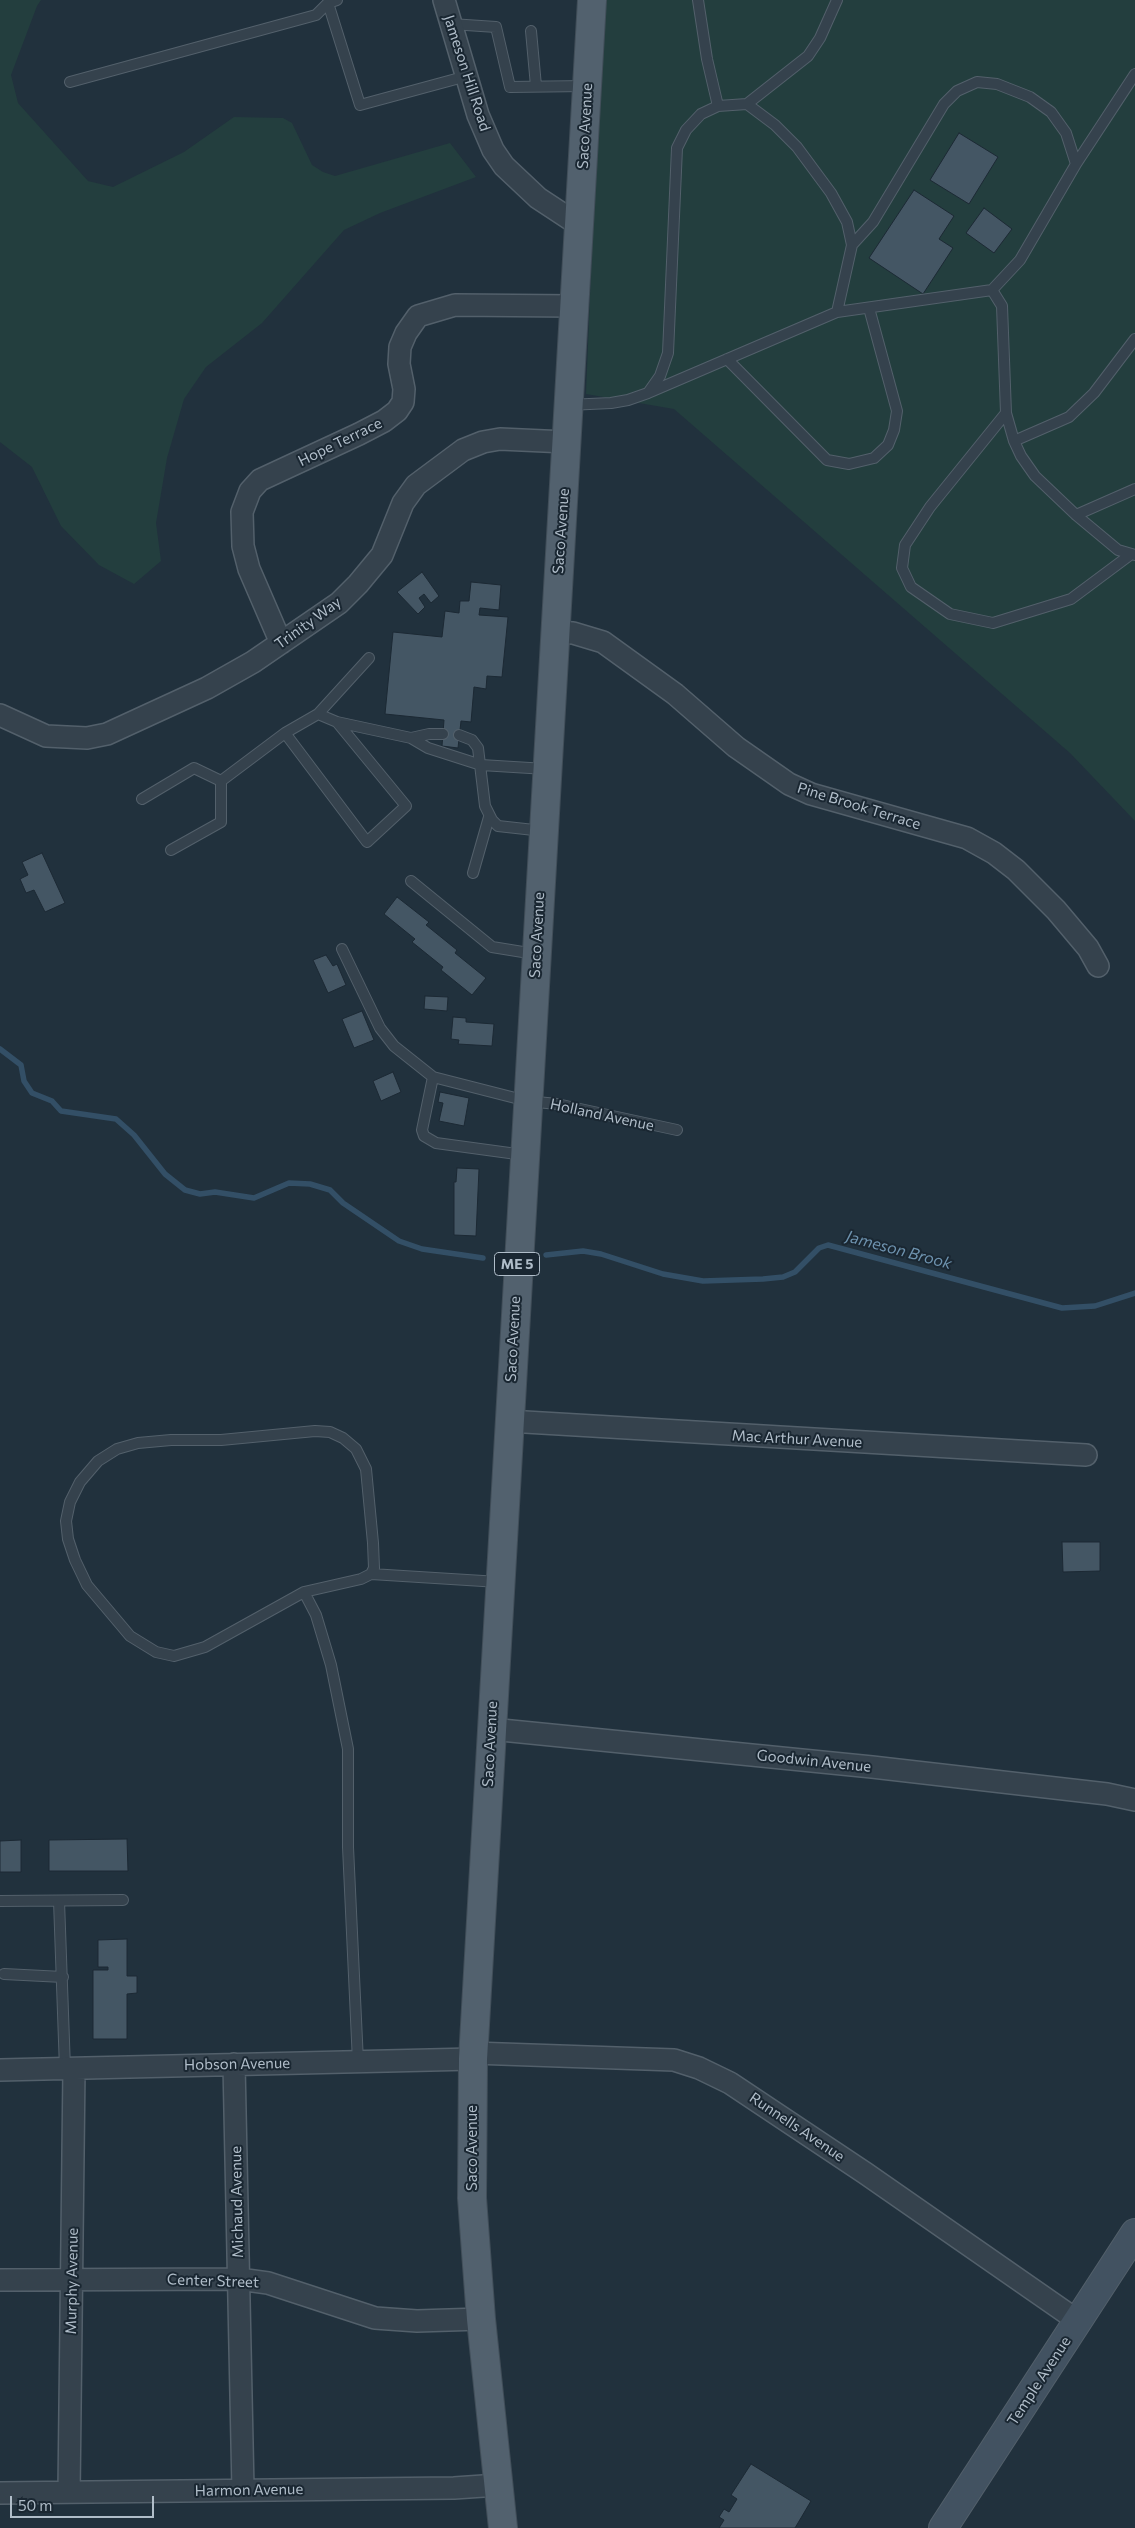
<!DOCTYPE html>
<style>
body{margin:0}
#map{position:relative;width:1135px;height:2528px;overflow:hidden;background:#21313d;font-family:Commissioner,sans-serif}
canvas{display:block}
.scale{position:absolute;left:10px;top:2496px;width:144px;height:22px;box-sizing:border-box;border:2px solid #b0bdc9;border-top:0;padding-left:6px;font-size:15px;line-height:18px;white-space:nowrap;color:#b0bdc9;-webkit-text-stroke:4px #1a2732;paint-order:stroke}
</style>
<div id="map">
<canvas width="1135" height="2528"></canvas>
<div class="scale">50 m</div>
</div>
<script>
const c = document.querySelector('canvas').getContext('2d');
c.lineJoin = 'round';
function fill(path, color) {
  c.fillStyle = color;
  c.fill(path, 'evenodd');
}
function poly(rows) {
  const path = new Path2D();
  for (const r of rows) {
    path.moveTo(r[0], r[1]);
    for (let i = 2; i < r.length; i += 2) path.lineTo(r[i], r[i + 1]);
  }
  return path;
}
function strokePath(path, color, width, dash) {
  c.strokeStyle = color;
  c.lineWidth = width;
  c.lineCap = dash ? 'butt' : 'round';
  c.setLineDash(dash || []);
  c.stroke(path);
}
function label(font, color, halo, rows, align = 'center') {
  c.font = font + ' Commissioner,sans-serif';
  c.lineWidth = 4;
  c.setLineDash([]);
  c.textBaseline = 'middle';
  c.strokeStyle = halo;
  c.fillStyle = color;
  for (const [text, x, y, turn = 0] of rows) {
    c.save();
    c.translate(x, y);
    c.rotate((+turn || 0) * Math.PI / 180);
    c.textAlign = isNaN(turn) ? turn : align;
    if (halo) c.strokeText(text, 0, 0);
    c.fillText(text, 0, 0);
    c.restore();
  }
}
fill(poly([
 [0,0,41,0,37,6,11,75,18,103,88,181,113,187,184,152,234,117,283,118,292,123,312,165,323,172,335,176,450,143,476,177,380,213,344,230,262,323,206,367,184,399,167,458,156,523,161,561,134,584,99,565,61,526,32,467,0,442],
 [602,0,1135,0,1135,821,1070,753,674,409,586,394]
]), '#233e3e');
strokePath(poly([
 [0,1049,21,1065,24,1081,32,1093,52,1101,61,1111,116,1119,134,1135,165,1174,185,1190,200,1194,215,1192,254,1198,289,1183,310,1184,330,1190,343,1203,399,1241,422,1249,483,1258],
 [546,1255,583,1251,601,1254,663,1274,703,1281,763,1279,783,1277,795,1272,819,1248,828,1245,1062,1308,1095,1306,1135,1293]
]), '#334f66', 5.5);
const building = poly([
 [959,133,998,157,969,204,930,180,959,133],
 [914,190,954,216,939,239,953,248,923,294,869,258,914,190],
 [984,208,1012,229,994,253,966,233,984,208],
 [422,572,439,596,431,603,424,594,419,598,425,607,418,614,397,592,422,572],
 [471,582,501,585,499,610,480,608,479,615,508,617,502,677,487,676,486,689,474,687,471,722,461,721,458,748,442,746,444,720,385,714,393,632,442,637,445,611,459,613,460,601,469,601,471,582],
 [42,853,65,903,45,912,34,890,26,893,20,879,28,875,22,862,42,853],
 [397,897,429,922,426,925,457,950,455,953,486,978,472,995,441,970,443,967,412,942,415,939,384,914,397,897],
 [326,955,333,966,337,964,346,985,328,993,313,960,326,955],
 [425,996,448,997,447,1011,424,1009,425,996],
 [362,1011,374,1040,354,1048,342,1019,362,1011],
 [453,1017,466,1018,466,1022,494,1024,492,1046,458,1044,459,1040,451,1039,453,1017],
 [393,1072,401,1092,381,1101,373,1081,393,1072],
 [440,1092,469,1098,464,1126,439,1121,443,1103,438,1102,440,1092],
 [457,1168,479,1169,476,1236,454,1235,454,1182,456,1182,457,1168],
 [1062,1542,1100,1542,1100,1571,1063,1572,1062,1542],
 [127,1839,128,1871,49,1871,49,1840,127,1839],
 [21,1840,21,1872,0,1872,0,1841,21,1840],
 [127,1939,127,1976,137,1976,137,1993,127,1994,127,2039,93,2039,93,1970,108,1970,108,1967,98,1967,98,1940,127,1939],
 [751,2464,811,2501,795,2528,719,2528,724,2520,719,2517,724,2509,729,2512,737,2499,731,2495,751,2464]
]);
fill(building, '#445664');
strokePath(building, '#1c2934', 1);
const lane = poly([
 [698,0,707,59,718,106],
 [328,3,360,105,467,76],
 [451,24,496,27,510,87,586,86],
 [531,31,536,86],
 [70,82,316,15,328,3,337,0],
 [747,104,808,56,820,38,837,0],
 [852,245,873,222,944,104,957,91,977,82,997,84,1030,97,1051,112,1066,133,1076,164],
 [992,290,1020,260,1076,164,1135,74],
 [837,312,992,290,1002,306,1006,413,1014,441,1021,456,1035,476,1076,515,1118,550,1135,555],
 [727,359,827,460,849,464,874,458,888,445,894,430,897,411,869,308],
 [568,405,611,403,628,400,648,393,660,376,668,353,677,148,686,130,701,114,718,106,747,104,775,125,797,147,831,193,847,222,852,245,837,312,648,393],
 [1006,413,930,507,905,545,902,568,911,587,950,614,993,623,1071,599,1130,555],
 [1014,441,1069,417,1094,393,1135,339],
 [1076,515,1135,489],
 [318,714,369,658],
 [285,733,367,842,406,806,337,722],
 [459,735,472,740,478,748,485,806,492,820,498,826,543,831],
 [411,738,429,734,443,734],
 [221,781,285,733,318,714,337,722,411,738,428,748,481,765,546,769],
 [142,799,194,768,221,781,221,822,171,850],
 [473,873,489,817],
 [411,881,492,947,535,954],
 [342,949,380,1028,394,1046,433,1077,422,1130,424,1136,436,1143,524,1155],
 [433,1077,527,1101,557,1104,677,1130],
 [315,1431,330,1432,343,1438,356,1449,366,1469,373,1543,374,1568,371,1574,361,1579,304,1592,205,1647,174,1656,156,1652,130,1636,87,1585,75,1560,68,1539,66,1521,70,1502,80,1482,98,1461,117,1449,138,1443,171,1440,221,1440,315,1431],
 [371,1574,499,1582],
 [304,1592,316,1615,331,1665,348,1749,348,1847,358,2062],
 [0,1901,123,1900],
 [59,1901,65,2069],
 [4,1974,63,1977]
]);
const street = poly([
 [444,0,478,115,493,150,504,166,538,198,579,225],
 [554,632,573,633,603,642,675,694,736,747,789,784,811,794,967,838,994,853,1016,870,1056,910,1088,948,1098,966],
 [281,643,249,569,243,546,242,512,250,491,260,480,359,434,384,421,397,411,403,402,404,389,399,364,400,347,406,333,418,316,455,305,573,306],
 [0,715,46,736,87,738,107,734,207,688,253,662,339,603,358,584,382,555,403,503,416,485,463,450,483,442,500,439,566,442],
 [508,1421,1086,1455],
 [491,1729,872,1767,1107,1794,1135,1800],
 [473,2053,674,2060,699,2068,730,2083,865,2173,1078,2321],
 [234,2064,243,2490],
 [0,2070,473,2059],
 [0,2280,239,2279,268,2283,375,2318,417,2321,481,2319],
 [69,2492,74,2069],
 [0,2493,454,2488,498,2485]
]);
const secondary = poly([
 [943,2528,1135,2233]
]);
const primary = poly([
 [503,2528,481,2319,472,2198,473,2059,592,0]
]);
strokePath(lane, '#53606b', 12);
strokePath(street, '#53606b', 24);
strokePath(secondary, '#53606b', 30);
strokePath(primary, '#414e59', 30);
strokePath(lane, '#35424d', 10);
strokePath(street, '#35424d', 21);
strokePath(secondary, '#425261', 28);
strokePath(primary, '#52616e', 28);
for (const [x, y, w] of [
 [517,1264,45]
]) {
  const box = new Path2D();
  box.roundRect(x - w / 2, y - 11.5, w, 23, 4);
  c.fillStyle = '#1a2732';
  c.fill(box);
  strokePath(box, '#b0bdc9', 1);
}
label('bold 14px', '#b0bdc9', null, [
 ["ME 5",517,1264]
]);
label('15px', '#b0bdc9', '#1a2732', [
 ["Jameson Hill Road",467,73,72],
 ["Saco Avenue",585,126,-87],
 ["Hope Terrace",340,442,-26],
 ["Saco Avenue",561,531,-86],
 ["Trinity Way",308,623,-36],
 ["Pine Brook Terrace",859,806,17],
 ["Saco Avenue",537,935,-87],
 ["Holland Avenue",602,1115,12],
 ["Saco Avenue",513,1339,-87],
 ["Mac Arthur Avenue",797,1439,3],
 ["Saco Avenue",490,1744,-87],
 ["Goodwin Avenue",814,1761,6],
 ["Hobson Avenue",237,2064,-1],
 ["Runnells Avenue",797,2127,34],
 ["Saco Avenue",472,2148,-90],
 ["Michaud Avenue",237,2202,-91],
 ["Murphy Avenue",72,2281,-89],
 ["Center Street",213,2281,2],
 ["Temple Avenue",1039,2381,-57],
 ["Harmon Avenue",249,2490,-1]
]);
label('italic 16px', '#6e93af', '#1a2732', [
 ["Jameson Brook",899,1250,15]
]);
</script>
